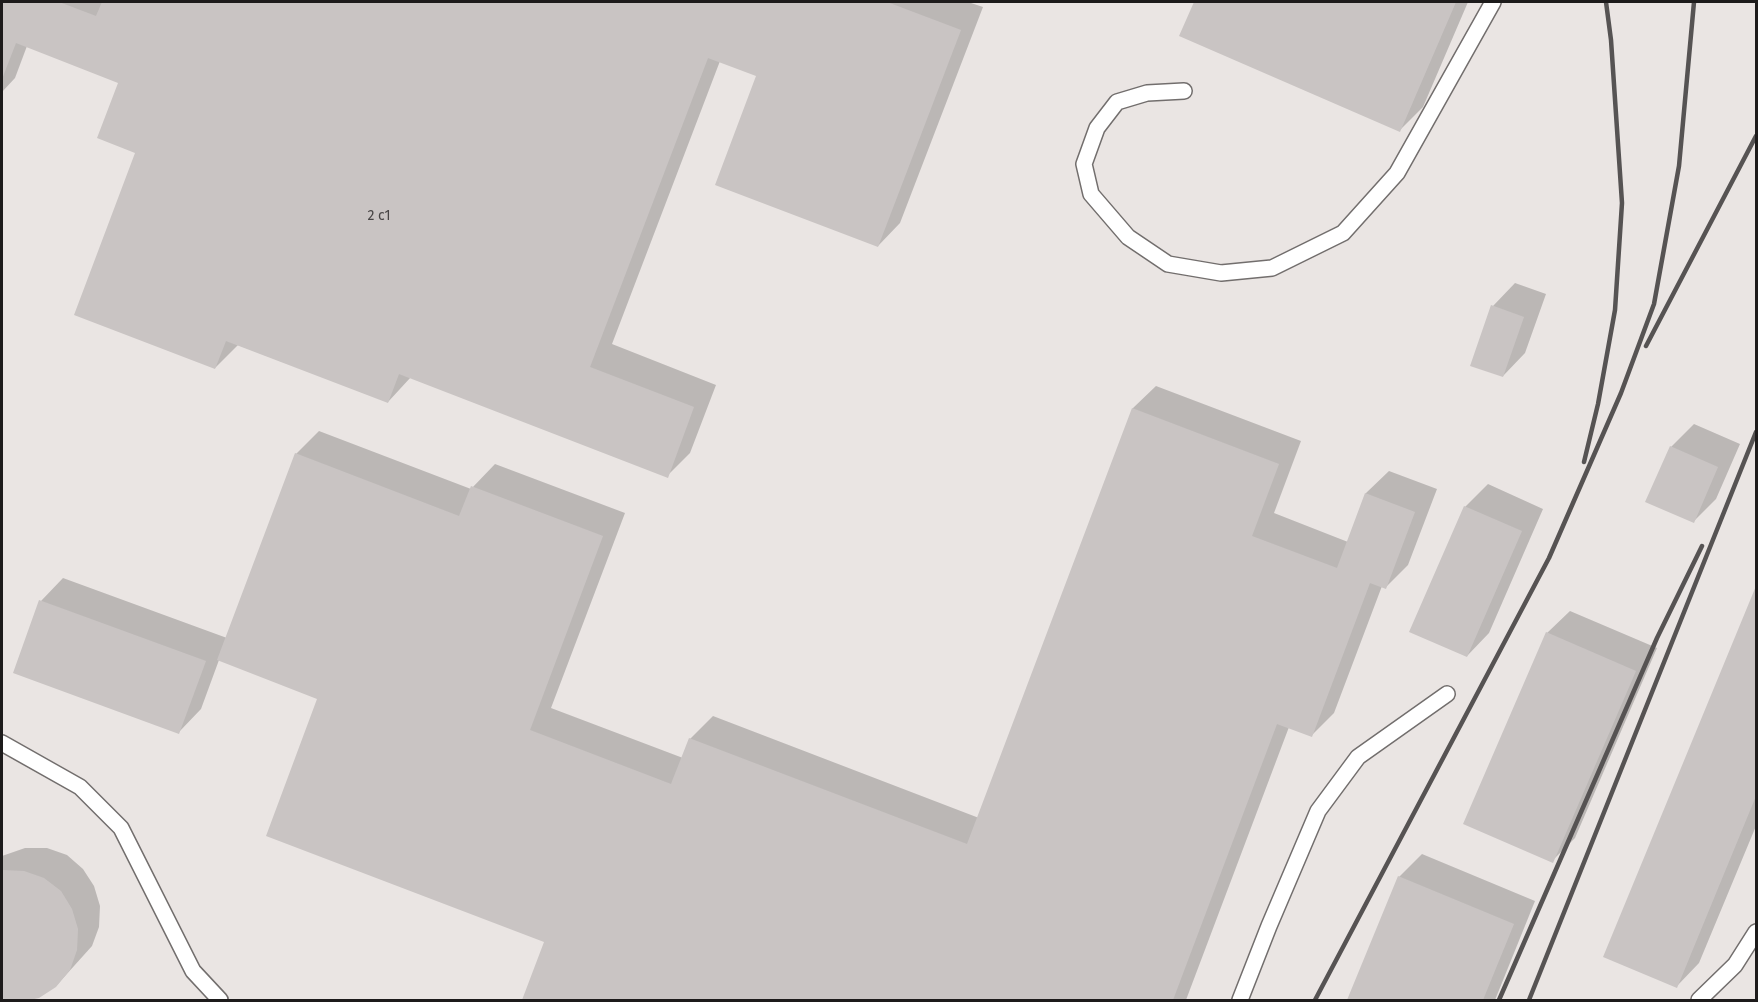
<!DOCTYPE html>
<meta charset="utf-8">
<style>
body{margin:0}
#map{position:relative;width:1758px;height:1002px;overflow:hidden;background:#eae5e3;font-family:"Fira Sans",sans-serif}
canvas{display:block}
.frame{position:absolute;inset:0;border:3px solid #1d1b1b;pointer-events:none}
</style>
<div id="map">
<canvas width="1758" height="1002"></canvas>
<div class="frame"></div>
</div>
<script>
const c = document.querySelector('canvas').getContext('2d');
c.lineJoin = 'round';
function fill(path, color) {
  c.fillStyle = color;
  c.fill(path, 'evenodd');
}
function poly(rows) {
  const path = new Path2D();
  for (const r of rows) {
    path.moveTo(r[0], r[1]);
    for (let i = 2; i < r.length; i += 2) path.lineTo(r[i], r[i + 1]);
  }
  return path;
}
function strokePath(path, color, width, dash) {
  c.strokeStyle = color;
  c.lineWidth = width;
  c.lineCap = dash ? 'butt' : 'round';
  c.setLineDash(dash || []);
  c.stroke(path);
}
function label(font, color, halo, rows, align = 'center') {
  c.font = font + ' "Fira Sans",sans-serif';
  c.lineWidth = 6;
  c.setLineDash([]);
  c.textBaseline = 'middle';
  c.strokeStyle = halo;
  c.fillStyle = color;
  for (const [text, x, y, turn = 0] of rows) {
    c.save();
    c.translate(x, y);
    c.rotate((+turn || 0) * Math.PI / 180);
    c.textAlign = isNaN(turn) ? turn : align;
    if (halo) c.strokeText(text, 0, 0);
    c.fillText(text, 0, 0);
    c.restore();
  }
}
fill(poly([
 [2,2,968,2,983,7,900,223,878,246,758,76,720,61,612,344,716,385,690,453,667,476,411,377,388,402,238,345,215,368,137,152,120,82,27,46,15,78,2,92],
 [1195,2,1468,2,1423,107,1400,130,1181,36],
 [1515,283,1546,294,1525,353,1503,376,1493,306],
 [1156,386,1301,441,1274,513,1348,542,1366,493,1389,471,1437,489,1408,565,1386,587,1382,586,1334,713,1312,735,1289,727,1186,1000,524,1000,546,941,319,698,219,660,201,709,179,732,41,601,63,578,227,638,296,454,319,431,471,489,495,464,625,513,551,708,683,758,690,739,713,716,979,818,1133,408],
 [1694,424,1740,444,1716,499,1693,522,1671,447],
 [1488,484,1543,509,1489,633,1467,656,1465,507],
 [1756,590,1756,826,1699,963,1677,986,1605,956],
 [1570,611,1657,648,1575,838,1552,861,1547,633],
 [25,848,47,848,67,855,83,869,94,886,100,906,99,927,92,946,56,986,38,997,24,1000,2,1000,2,856],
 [1422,854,1535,901,1495,1000,1349,1000,1399,877]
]), '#0003');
fill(poly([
 [2,2,59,2,96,16,102,2,887,2,961,30,878,247,715,185,756,76,708,58,590,367,694,407,668,478,399,374,388,403,226,341,215,369,74,315,135,153,97,138,118,83,16,43,2,79],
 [1194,2,1456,2,1400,132,1179,36],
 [1491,305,1524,317,1503,377,1470,366],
 [1132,408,1279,464,1252,536,1337,568,1365,493,1415,512,1386,589,1370,583,1312,737,1277,724,1173,1000,522,1000,544,942,266,836,317,699,217,660,295,453,459,516,471,486,603,536,530,730,671,784,689,738,967,844],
 [1670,446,1718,467,1694,523,1645,502],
 [1464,506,1522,531,1467,657,1409,632],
 [1756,586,1756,796,1677,988,1603,957],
 [39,600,206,661,179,734,13,673],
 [1546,632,1636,671,1553,863,1463,824],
 [2,870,24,871,44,878,61,891,72,909,78,929,77,950,70,970,56,987,39,998,30,1000,2,1000],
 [1398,876,1514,924,1483,1000,1347,1000]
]), '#c9c4c3');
const lane = poly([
 [1184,91,1147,93,1117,102,1097,128,1084,164,1091,194,1128,237,1168,264,1221,273,1272,268,1343,233,1397,173,1493,2],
 [2,743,80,787,121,828,193,971,220,1000],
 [1240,1000,1269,926,1318,811,1358,757,1447,694],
 [1699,1000,1735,965,1756,932]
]);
strokePath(lane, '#726e6d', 18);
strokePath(lane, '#fff', 15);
strokePath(poly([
 [1646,346,1756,136],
 [1584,462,1598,404,1615,310,1622,203,1611,40,1606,2],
 [1315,1000,1549,558,1621,393,1654,304,1679,166,1694,2],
 [1499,1000,1657,638,1702,546],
 [1529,1000,1756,432]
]), '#565353', 4.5);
label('14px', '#484545', null, [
 ["2 с1",379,216]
]);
</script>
